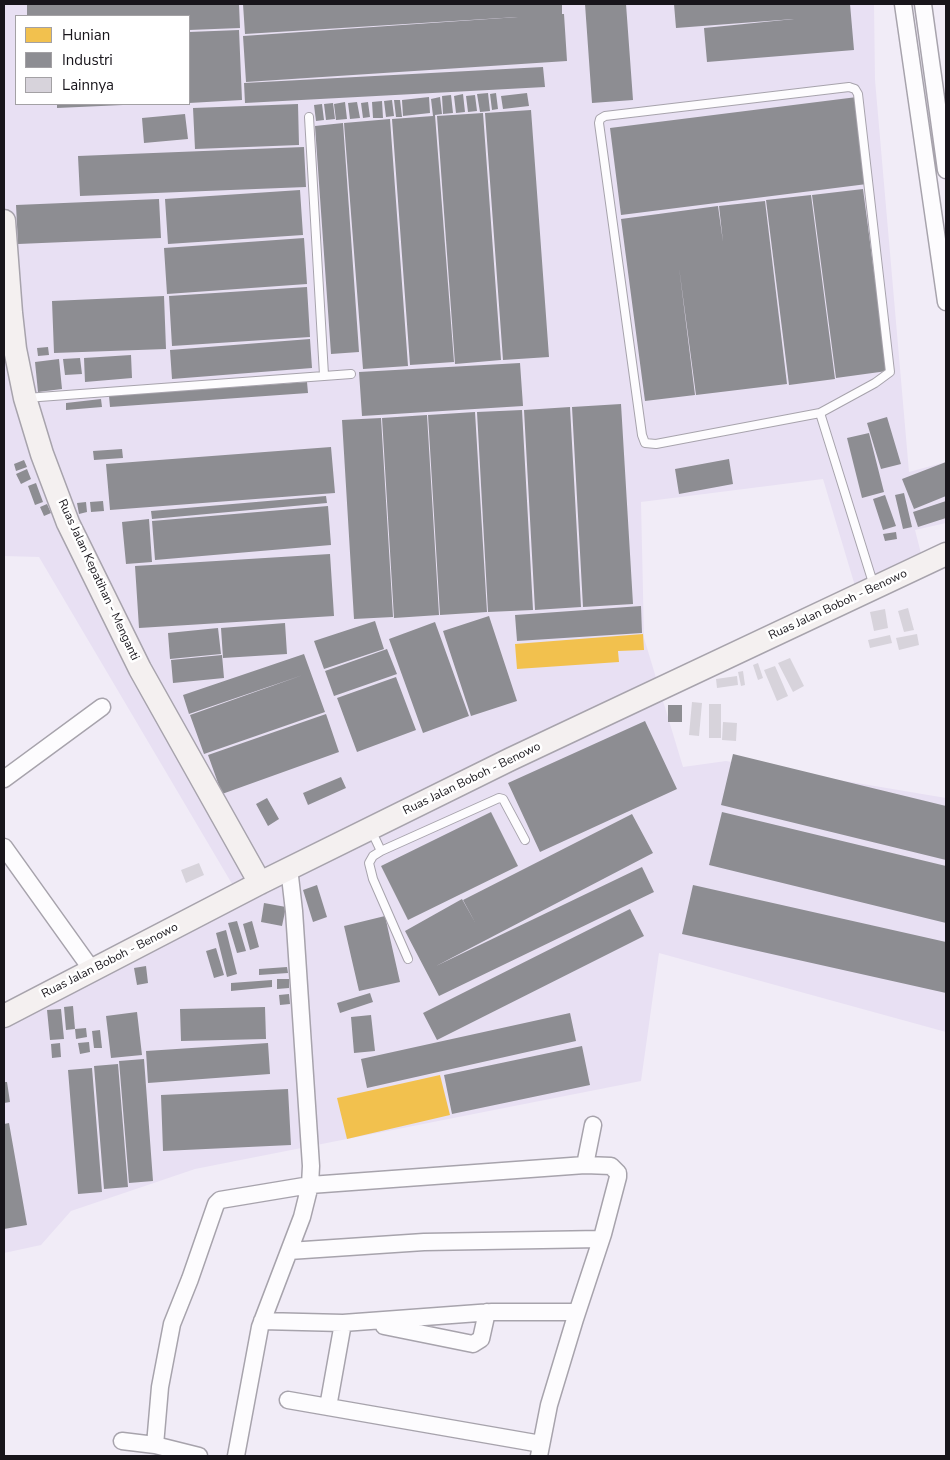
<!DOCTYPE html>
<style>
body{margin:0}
#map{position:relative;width:950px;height:1460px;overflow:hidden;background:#f1ecf7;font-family:"Nunito Sans",sans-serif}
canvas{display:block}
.frame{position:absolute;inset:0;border:5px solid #18151b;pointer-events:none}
.legend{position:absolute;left:15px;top:15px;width:175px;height:90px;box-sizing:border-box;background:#fff;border:1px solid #a3a1a4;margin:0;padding:6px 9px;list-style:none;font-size:15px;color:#18151b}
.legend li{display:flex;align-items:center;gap:10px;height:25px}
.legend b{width:25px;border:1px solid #a3a1a4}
</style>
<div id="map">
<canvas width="950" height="1460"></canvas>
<div class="frame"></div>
<ul class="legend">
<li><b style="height:14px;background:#f2c14e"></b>Hunian</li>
<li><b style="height:14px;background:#8d8d92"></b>Industri</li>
<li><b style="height:14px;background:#d7d3db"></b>Lainnya</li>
</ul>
</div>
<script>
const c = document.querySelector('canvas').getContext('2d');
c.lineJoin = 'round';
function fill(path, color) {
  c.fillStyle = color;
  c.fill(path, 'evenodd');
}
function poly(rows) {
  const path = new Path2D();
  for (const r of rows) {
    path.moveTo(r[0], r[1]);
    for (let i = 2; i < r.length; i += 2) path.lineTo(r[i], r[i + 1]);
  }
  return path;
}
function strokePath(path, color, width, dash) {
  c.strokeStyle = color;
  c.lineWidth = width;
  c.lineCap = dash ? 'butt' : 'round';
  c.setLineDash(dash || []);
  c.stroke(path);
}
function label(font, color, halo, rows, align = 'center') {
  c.font = font + ' "Nunito Sans",sans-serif';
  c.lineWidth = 5;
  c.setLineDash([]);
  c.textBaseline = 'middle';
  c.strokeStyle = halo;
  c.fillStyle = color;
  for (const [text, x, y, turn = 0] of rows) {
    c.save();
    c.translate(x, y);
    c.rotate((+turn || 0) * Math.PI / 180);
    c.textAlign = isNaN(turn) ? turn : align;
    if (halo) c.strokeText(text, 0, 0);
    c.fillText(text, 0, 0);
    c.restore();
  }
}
fill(poly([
 [4,4,874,4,875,80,909,472,946,462,946,523,915,530,924,565,858,596,823,479,641,502,644,638,683,767,726,761,946,798,946,1032,659,953,641,1081,195,1169,71,1211,41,1245,4,1253,4,1016,238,894,39,557,4,556],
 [16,16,189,16,189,104,16,104]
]), '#e8e0f3');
fill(poly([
 [643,634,644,650,618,651,619,662,517,669,515,644],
 [440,1075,450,1115,347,1139,337,1098]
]), '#f2c14e');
fill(poly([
 [27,4,239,4,240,28,189,30,189,16,27,16],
 [243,4,562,4,562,14,564,14,567,61,246,82,243,36,518,17,245,34],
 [585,4,626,4,633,100,592,103],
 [674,4,850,4,854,50,707,62,704,28,794,19,676,28],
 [239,30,242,100,189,103,189,32],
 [543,67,545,87,245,103,244,83],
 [488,93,490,111,480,112,477,94],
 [496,93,498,109,492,110,490,94],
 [527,93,529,106,503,109,501,96],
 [463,94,465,112,456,113,454,96],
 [451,95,453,113,443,114,442,96],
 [475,95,477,111,468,112,466,96],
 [429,97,430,113,403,116,402,100],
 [440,97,442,114,435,115,454,362,410,365,392,119,433,116,431,99],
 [857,97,867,184,621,215,610,128],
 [392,100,394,116,386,117,384,101],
 [394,100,400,100,402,117,396,117],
 [382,101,383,118,373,118,372,102],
 [345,102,347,119,336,120,334,104],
 [357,102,360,118,350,119,348,103],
 [368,102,370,117,363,118,361,103],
 [333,103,335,119,326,120,324,104],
 [57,104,123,104,123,105,57,108],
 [298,104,299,145,195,149,193,108],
 [322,104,324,120,316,121,314,105],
 [531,110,549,357,503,360,485,113],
 [483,113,501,360,455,364,437,116],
 [185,114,188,139,144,143,142,118],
 [390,119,408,366,363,369,344,123],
 [343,123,359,352,331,354,315,126],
 [304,147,306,187,80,196,78,156],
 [863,189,887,371,836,378,812,195],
 [300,190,303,235,168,244,165,199],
 [811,195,835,379,789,385,766,200],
 [159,199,161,238,18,244,16,205],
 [765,201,787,384,696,395,679,267,695,395,645,401,621,219,718,206,723,242,719,206],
 [304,238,307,284,167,294,164,248],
 [307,287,310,337,172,346,169,296],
 [164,296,166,349,54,353,52,301],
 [310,339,312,368,172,379,170,350],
 [48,347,49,355,38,356,37,348],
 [131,355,132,378,85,382,84,358],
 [80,358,82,374,65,375,63,359],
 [59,359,62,389,38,392,35,362],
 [520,363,523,406,362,416,359,372],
 [307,382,308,393,110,407,109,396],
 [101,399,102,407,66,410,66,403],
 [621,404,633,604,583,607,572,407],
 [570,407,581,607,535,610,524,410],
 [522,410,533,610,488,612,477,412],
 [475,412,487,612,440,615,428,415],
 [427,415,439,615,394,618,382,418],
 [887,417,901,464,881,469,867,423],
 [381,418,393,617,354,619,342,420],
 [869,433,884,492,862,498,847,438],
 [331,447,335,493,110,510,106,464],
 [122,449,123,458,94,460,93,451],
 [729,459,733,484,679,494,675,469],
 [24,460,27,467,16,471,14,464],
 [946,462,946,496,914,509,902,479],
 [27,469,31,479,21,484,16,474],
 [36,483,43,502,35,505,28,486],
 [904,493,912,527,903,529,895,495],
 [885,495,896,526,883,530,873,499],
 [326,496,327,503,152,519,151,511],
 [103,501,104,511,91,512,90,502],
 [946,501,946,518,918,527,913,512],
 [86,502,87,512,79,514,77,503],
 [47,504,51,513,44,516,40,507],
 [328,506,331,545,155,560,152,521],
 [149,519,152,562,126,564,122,522],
 [896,532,897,539,885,541,883,534],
 [330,554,334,616,139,628,135,566],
 [641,606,642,633,517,641,515,615],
 [489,616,517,701,471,716,443,631],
 [375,621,384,649,324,669,314,641],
 [435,622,469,716,423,733,389,639],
 [285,623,287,654,223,658,221,628],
 [218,628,221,654,170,659,168,633],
 [387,649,397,674,334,696,325,671],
 [304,654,325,712,204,754,190,715,303,675,189,714,183,695],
 [222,655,224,678,173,683,171,660],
 [396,677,416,730,357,752,337,698],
 [668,705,682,705,682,722,668,722],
 [326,714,339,752,222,794,208,755],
 [645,721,677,789,540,852,508,783],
 [733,754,946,806,946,860,721,805],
 [341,777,346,788,308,805,303,793],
 [267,798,279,819,268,826,256,804],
 [491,812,518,866,408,920,381,866],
 [722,812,946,866,946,923,709,865],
 [632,814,653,853,436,966,642,867,654,892,439,996,405,931,462,899,476,924,463,900],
 [317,885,327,917,313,922,303,890],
 [693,885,946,942,946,993,682,934],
 [264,903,286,907,282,926,261,922],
 [630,909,644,936,437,1040,423,1013],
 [385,916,400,982,359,991,344,926],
 [237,921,246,951,237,953,228,923],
 [252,921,259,947,250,950,243,924],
 [226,930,237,974,227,977,216,933],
 [216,948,224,975,214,978,206,951],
 [146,966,148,983,137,985,134,968],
 [287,967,288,973,259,975,259,969],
 [277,979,289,979,289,988,277,989],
 [272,980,272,987,231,991,231,983],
 [370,993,373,1002,340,1013,337,1003],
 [289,994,290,1004,280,1005,279,995],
 [73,1006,75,1029,66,1030,64,1007],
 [265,1007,266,1039,181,1041,180,1009],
 [61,1009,64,1039,50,1040,47,1010],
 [137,1012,142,1055,111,1058,106,1016],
 [570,1013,576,1041,367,1088,361,1059],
 [371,1015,375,1051,354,1053,351,1017],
 [86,1028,87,1037,76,1039,75,1029],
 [100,1030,102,1048,94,1048,92,1031],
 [89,1042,90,1052,80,1054,78,1043],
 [60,1043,61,1057,52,1058,51,1044],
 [268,1043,270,1074,148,1083,146,1051],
 [582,1046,590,1085,452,1114,444,1075],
 [144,1059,153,1181,129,1183,119,1061],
 [118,1064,128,1187,104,1189,94,1066],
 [92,1068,102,1192,78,1194,68,1070],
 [4,1082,7,1082,10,1102,4,1103],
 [288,1089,291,1145,163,1151,161,1095],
 [9,1123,27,1225,4,1229,4,1124]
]), '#8d8d92');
fill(poly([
 [908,608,914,630,904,632,898,611],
 [885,609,888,628,874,631,870,612],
 [917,634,919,645,899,650,896,638],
 [890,635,892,643,870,648,868,640],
 [790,658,804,686,793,692,778,663],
 [758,663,763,678,758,680,753,665],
 [775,666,788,696,777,701,764,670],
 [743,671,745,685,741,686,738,672],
 [737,676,738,685,717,688,716,679],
 [692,702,702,703,699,736,689,735],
 [709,704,721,704,721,738,709,738],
 [723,722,737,723,736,741,722,740],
 [199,863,204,875,186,883,181,870]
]), '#d7d3db');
const service = poly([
 [849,87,855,89,858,94,890,372,875,383,820,413,656,444,645,443,642,435,599,123,600,119,605,116,849,87],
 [309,117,324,375],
 [26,398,351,374],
 [820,413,874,586],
 [371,830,381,851],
 [408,959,373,879,369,863,373,856,381,851,499,798,503,799,525,840]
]);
const minor = poly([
 [903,4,946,302],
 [923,4,946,170],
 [4,779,102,707],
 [4,847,92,970],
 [585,1165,593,1125],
 [289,1251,424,1242,601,1239],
 [262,1321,343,1323,492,1312,577,1312],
 [384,1326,473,1344,481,1339,487,1312],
 [288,1400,541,1444],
 [328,1407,343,1323],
 [122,1441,155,1445,199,1456],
 [155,1445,160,1387,172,1324,190,1279,216,1204,220,1200,310,1185,585,1165,611,1166,618,1173,618,1177,603,1234,575,1319,549,1405,539,1456],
 [236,1456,260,1327,302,1217,310,1185,311,1166,294,911,289,868]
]);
const secondary = poly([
 [4,221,11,313,15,349,25,398,42,454,68,523,140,669,260,883],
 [4,1016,260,883,511,759,946,554]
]);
strokePath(service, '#a7a3ac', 10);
strokePath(minor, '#a7a3ac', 19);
strokePath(secondary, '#a7a3ac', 25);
strokePath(service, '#fdfcfe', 8);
strokePath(minor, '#fdfcfe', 16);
strokePath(secondary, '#f4f0f0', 22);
label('12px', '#18151b', '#fff', [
 ["Ruas Jalan Kepatihan - Menganti",98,580,65],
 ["Ruas Jalan Boboh - Benowo",838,605,-25],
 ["Ruas Jalan Boboh - Benowo",472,779,-26],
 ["Ruas Jalan Boboh - Benowo",110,961,-27]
]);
</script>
